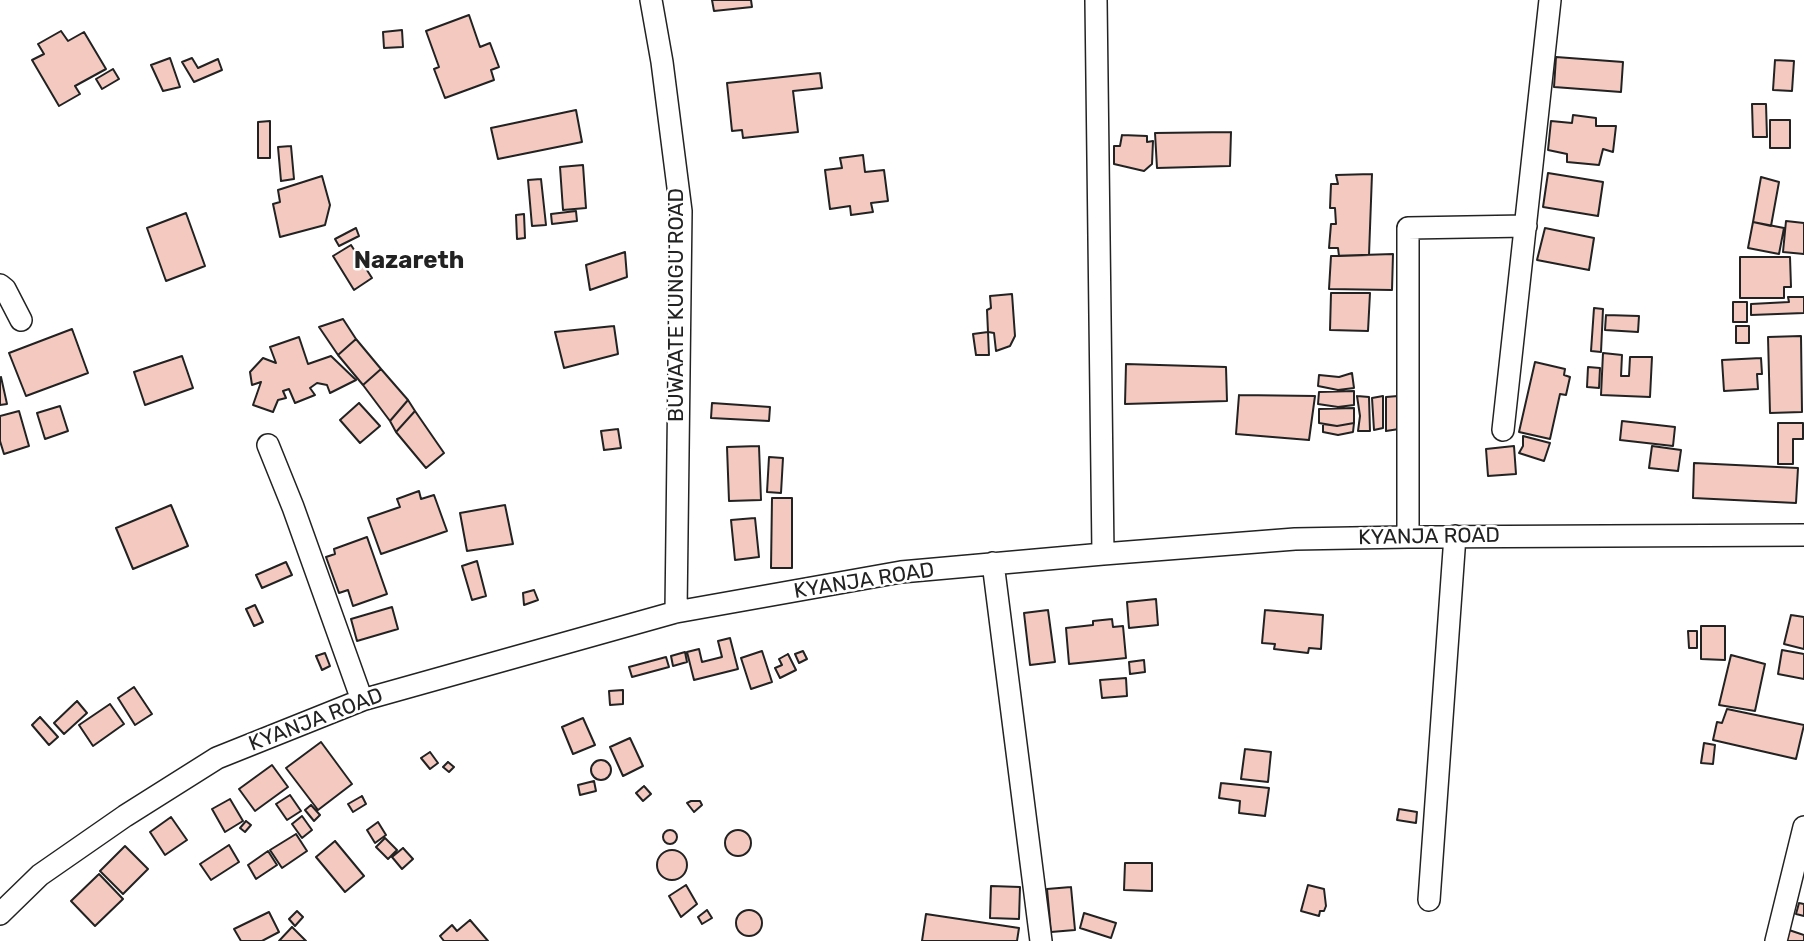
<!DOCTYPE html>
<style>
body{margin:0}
canvas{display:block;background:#fff}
</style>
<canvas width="1804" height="941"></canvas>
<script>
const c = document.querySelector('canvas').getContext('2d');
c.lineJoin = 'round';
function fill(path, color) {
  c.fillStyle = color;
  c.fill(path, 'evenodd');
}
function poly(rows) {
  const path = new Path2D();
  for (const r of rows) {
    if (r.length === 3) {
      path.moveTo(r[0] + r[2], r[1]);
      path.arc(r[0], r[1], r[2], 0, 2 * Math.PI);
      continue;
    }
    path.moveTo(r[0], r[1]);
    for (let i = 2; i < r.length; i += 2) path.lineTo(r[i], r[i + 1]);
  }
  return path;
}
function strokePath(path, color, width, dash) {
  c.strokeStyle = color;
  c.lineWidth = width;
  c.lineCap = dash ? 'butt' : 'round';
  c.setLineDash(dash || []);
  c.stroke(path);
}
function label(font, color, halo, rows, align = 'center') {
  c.font = font + ' Rubik,sans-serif';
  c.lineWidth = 5;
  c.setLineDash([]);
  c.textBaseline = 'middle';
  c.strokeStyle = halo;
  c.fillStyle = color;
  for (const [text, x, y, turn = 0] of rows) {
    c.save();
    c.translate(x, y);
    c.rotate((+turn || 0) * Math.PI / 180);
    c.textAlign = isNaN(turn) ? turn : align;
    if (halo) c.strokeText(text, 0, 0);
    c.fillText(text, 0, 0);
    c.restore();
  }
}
const building = poly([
 [712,0,751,0,752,7,714,11,712,0],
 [469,15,480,47,490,43,499,67,491,70,494,80,445,98,434,69,439,67,426,31,469,15],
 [402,30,403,47,384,48,383,32,402,30],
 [61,31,68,41,84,32,106,69,75,86,80,94,59,106,32,60,44,54,38,44,61,31],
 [1556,57,1623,62,1621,92,1554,87,1556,57],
 [170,58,180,87,163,91,151,65,170,58],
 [192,58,198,68,218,59,222,70,194,82,182,62,192,58],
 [1775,60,1794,61,1792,91,1773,90,1775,60],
 [113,69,119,79,102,89,96,79,113,69],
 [820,73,822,88,793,91,798,132,743,138,742,130,732,131,727,83,820,73],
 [1752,104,1766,104,1767,137,1753,137,1752,104],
 [576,110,582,142,498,159,491,128,576,110],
 [1573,115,1596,118,1596,126,1616,126,1613,152,1603,149,1599,165,1567,162,1567,154,1548,150,1551,121,1572,123,1573,115],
 [1770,120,1790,120,1790,148,1770,148,1770,120],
 [270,121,270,158,258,158,258,122,270,121],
 [1231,132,1230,166,1157,168,1155,133,1231,132],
 [1122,135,1147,136,1147,142,1153,141,1152,164,1144,171,1114,164,1114,146,1120,146,1122,135],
 [291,146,294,179,281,181,278,147,291,146],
 [863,155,865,172,884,170,888,201,871,203,873,212,851,215,850,206,830,209,825,170,842,168,840,158,863,155],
 [583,165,586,208,563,210,560,167,583,165],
 [1548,173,1603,182,1598,216,1543,207,1548,173],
 [1372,174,1369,255,1339,256,1338,248,1329,248,1331,224,1336,224,1335,208,1330,208,1331,184,1338,184,1336,175,1372,174],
 [322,176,330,205,325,225,280,237,273,204,280,202,278,190,322,176],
 [1761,177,1779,182,1771,226,1753,222,1761,177],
 [541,179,546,225,532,226,528,180,541,179],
 [576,211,577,221,552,224,551,214,576,211],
 [186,213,205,266,166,281,147,228,186,213],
 [524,214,525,238,517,239,516,215,524,214],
 [1786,221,1804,223,1804,254,1783,252,1786,221],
 [1753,222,1784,228,1779,254,1748,248,1753,222],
 [356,228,359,236,339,246,335,239,356,228],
 [1545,228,1594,238,1589,270,1537,260,1545,228],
 [351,245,372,278,354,290,333,256,351,245],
 [625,252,627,277,590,290,586,265,625,252],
 [1393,254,1392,290,1329,289,1331,256,1393,254],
 [1740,257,1790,257,1791,287,1784,287,1784,298,1740,298,1740,257],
 [1331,293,1370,293,1368,331,1330,330,1331,293],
 [1012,294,1015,336,1010,346,996,351,994,333,988,332,987,310,991,308,990,296,1012,294],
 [1788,297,1804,297,1804,313,1751,315,1751,304,1789,302,1788,297],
 [1733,302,1747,302,1747,322,1733,322,1733,302],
 [1594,308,1603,309,1601,352,1591,351,1594,308],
 [1606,315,1639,316,1638,332,1605,330,1606,315],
 [343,319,356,339,338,355,319,327,343,319],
 [614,326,618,354,564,368,555,332,614,326],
 [1736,326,1749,326,1749,343,1736,343,1736,326],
 [72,329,88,373,26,396,9,353,72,329],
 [988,332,989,355,976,355,973,334,988,332],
 [1801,336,1802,412,1770,413,1768,337,1801,336],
 [299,337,308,364,331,356,356,380,330,393,327,385,317,383,310,388,315,395,295,403,289,389,283,391,286,398,278,400,273,412,253,405,261,382,252,385,250,372,263,358,276,363,270,347,299,337],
 [356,339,381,369,363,385,338,355,356,339],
 [1603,353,1622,355,1621,376,1629,376,1630,357,1652,357,1650,397,1601,395,1603,353],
 [182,356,193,388,145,405,134,372,182,356],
 [1761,358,1762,374,1757,374,1758,389,1724,391,1722,360,1761,358],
 [1535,362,1565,369,1564,375,1570,377,1566,395,1560,394,1550,439,1519,432,1535,362],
 [1126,364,1226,367,1227,401,1125,404,1126,364],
 [1588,367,1600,368,1599,388,1587,387,1588,367],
 [381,369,408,400,390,421,363,385,381,369],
 [1352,373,1354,388,1338,390,1318,386,1319,375,1339,377,1352,373],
 [1,377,7,404,0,405,0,378,1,377],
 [1354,391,1354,405,1338,407,1318,404,1319,392,1354,391],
 [1239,395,1315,396,1309,440,1236,434,1239,395],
 [1357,396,1369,397,1370,431,1358,431,1360,416,1357,396],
 [1383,396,1383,428,1374,430,1372,398,1383,396],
 [1398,396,1399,429,1386,431,1386,397,1398,396],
 [408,400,415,411,396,432,390,421,408,400],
 [359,403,380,426,360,443,340,420,359,403],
 [712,403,770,407,769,421,711,418,712,403],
 [60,406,68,431,45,439,37,413,60,406],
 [1354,408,1354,423,1337,426,1319,423,1319,409,1354,408],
 [19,411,29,446,4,454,0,441,0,416,19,411],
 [415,411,444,453,426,468,396,432,415,411],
 [1622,421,1675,427,1673,446,1620,440,1622,421],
 [1354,423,1353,432,1338,435,1323,432,1323,424,1337,426,1354,423],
 [1778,423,1803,423,1803,439,1793,439,1793,464,1778,464,1778,423],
 [618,429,621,448,604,450,601,431,618,429],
 [1523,436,1550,443,1544,461,1519,453,1523,446,1523,436],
 [759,446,761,500,729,501,727,447,759,446],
 [1514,446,1516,474,1488,476,1486,449,1514,446],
 [1652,446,1681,450,1678,471,1649,468,1652,446],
 [769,457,783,458,781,493,767,492,769,457],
 [1694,463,1798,468,1796,503,1693,498,1694,463],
 [419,491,421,499,434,495,447,531,381,554,368,518,400,507,397,499,419,491],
 [772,498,792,498,792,568,771,568,772,498],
 [171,505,188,546,133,569,116,528,171,505],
 [505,505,513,544,467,551,460,513,505,505],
 [755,518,759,557,735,560,731,520,755,518],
 [367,537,387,594,353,606,348,590,339,593,326,557,335,554,334,549,367,537],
 [477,561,486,596,472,600,462,566,477,561],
 [286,562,292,575,262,588,256,575,286,562],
 [534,590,538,600,524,605,523,593,534,590],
 [1156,599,1158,625,1129,628,1127,602,1156,599],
 [255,605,263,622,254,626,246,609,255,605],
 [392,607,398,629,357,641,351,619,392,607],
 [1048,610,1055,662,1030,665,1024,613,1048,610],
 [1265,610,1323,615,1321,649,1309,648,1308,653,1274,649,1275,644,1262,643,1265,610],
 [1791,615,1804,617,1804,649,1784,644,1791,615],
 [1112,619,1113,627,1123,626,1126,658,1069,664,1066,628,1093,625,1093,621,1112,619],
 [1701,626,1725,626,1725,660,1701,659,1701,626],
 [1688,631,1697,631,1697,648,1689,648,1688,631],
 [730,638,738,669,694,680,687,652,699,649,702,662,722,657,718,641,730,638],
 [1782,650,1804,654,1804,679,1778,674,1782,650],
 [762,651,772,682,751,689,741,658,762,651],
 [803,651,807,659,799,663,795,654,803,651],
 [685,652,687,662,673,666,671,656,685,652],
 [325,653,330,666,322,670,316,656,325,653],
 [788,654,796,670,780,678,775,668,782,665,779,659,788,654],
 [1731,655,1765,664,1755,711,1719,705,1731,655],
 [666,657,669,667,632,677,629,667,666,657],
 [1144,660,1145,672,1130,674,1129,662,1144,660],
 [1126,678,1127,696,1102,698,1100,680,1126,678],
 [134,687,152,714,135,725,118,698,134,687],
 [623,690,623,704,610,705,609,691,623,690],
 [77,701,87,713,64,734,54,723,77,701],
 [110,704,124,724,93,746,79,725,110,704],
 [1727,709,1804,725,1796,759,1713,740,1717,722,1722,723,1727,709],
 [40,717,58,737,49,745,32,725,40,717],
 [583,718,595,745,573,754,562,727,583,718],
 [630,738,643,766,623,776,610,747,630,738],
 [321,742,352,784,318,810,286,768,321,742],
 [1704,743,1715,745,1713,764,1701,763,1704,743],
 [1245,749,1271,752,1268,782,1241,779,1245,749],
 [430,752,438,763,430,769,421,758,430,752],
 [601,770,10],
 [448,762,454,767,449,772,443,767,448,762],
 [272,765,288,787,255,811,239,789,272,765],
 [594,781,596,791,580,795,578,785,594,781],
 [1221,783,1269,788,1265,816,1239,813,1240,801,1219,798,1221,783],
 [644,786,651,794,643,801,636,793,644,786],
 [290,795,301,811,287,820,276,804,290,795],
 [362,796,366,804,353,812,348,804,362,796],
 [230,799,243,821,225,832,212,809,230,799],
 [691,801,700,801,702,805,694,812,687,803,691,801],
 [311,805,320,815,314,821,305,810,311,805],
 [1399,809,1417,812,1416,823,1397,820,1399,809],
 [302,816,312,830,302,838,292,824,302,816],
 [171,817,187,840,165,855,150,832,171,817],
 [246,821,251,825,245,832,240,828,246,821],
 [378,822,386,835,375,843,367,830,378,822],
 [738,843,13],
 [670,837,7],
 [296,834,307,851,282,868,270,850,296,834],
 [385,838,397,850,388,859,376,847,385,838],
 [335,841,364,876,345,892,316,857,335,841],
 [229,845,239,862,211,880,200,864,229,845],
 [125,846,148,869,123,894,100,871,125,846],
 [403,848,413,859,402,869,392,857,403,848],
 [672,865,15],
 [268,851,277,865,256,879,248,865,268,851],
 [1125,863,1152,863,1152,891,1124,890,1125,863],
 [99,874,123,899,95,926,71,901,99,874],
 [686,885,697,904,681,917,669,896,686,885],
 [1308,885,1324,889,1326,906,1324,911,1320,911,1319,916,1301,911,1308,885],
 [991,886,1020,887,1019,919,990,918,991,886],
 [1071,887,1075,930,1051,932,1047,889,1071,887],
 [1799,903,1804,904,1804,916,1796,914,1799,903],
 [749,923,13],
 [707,910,712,918,702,924,698,917,707,910],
 [297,911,303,917,295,926,289,919,297,911],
 [269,912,279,932,262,941,241,941,234,929,269,912],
 [1084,913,1116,923,1111,938,1080,928,1084,913],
 [926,914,1019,928,1017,941,922,941,926,914],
 [470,920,488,941,444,941,440,936,452,925,457,931,470,920],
 [292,927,306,941,279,941,292,927],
 [1789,930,1804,935,1804,941,1785,941,1789,930]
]);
fill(building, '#f3c9c0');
strokePath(building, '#222', 2);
const minor = poly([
 [651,0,662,62,681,211,676,612],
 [1096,0,1103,554],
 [0,285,5,289,21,320],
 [1503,430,1550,0],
 [268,445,293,507,362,700],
 [1408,537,1408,228,1526,226],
 [993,563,1041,941],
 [1429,900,1455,536],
 [0,914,40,875,125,816,217,758,362,700,676,612,901,572,1103,554,1295,539,1408,537,1804,535],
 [1776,941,1804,827]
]);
strokePath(minor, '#222', 24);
strokePath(minor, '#fff', 21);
label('21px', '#222', '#fff', [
 ["BUWAATE KUNGU ROAD",677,305,-90],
 ["KYANJA ROAD",1429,537,-1],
 ["KYANJA ROAD",864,581,-9],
 ["KYANJA ROAD",316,720,-21]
]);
label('bold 24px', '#222', '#fff', [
 ["Nazareth",409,261]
]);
</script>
